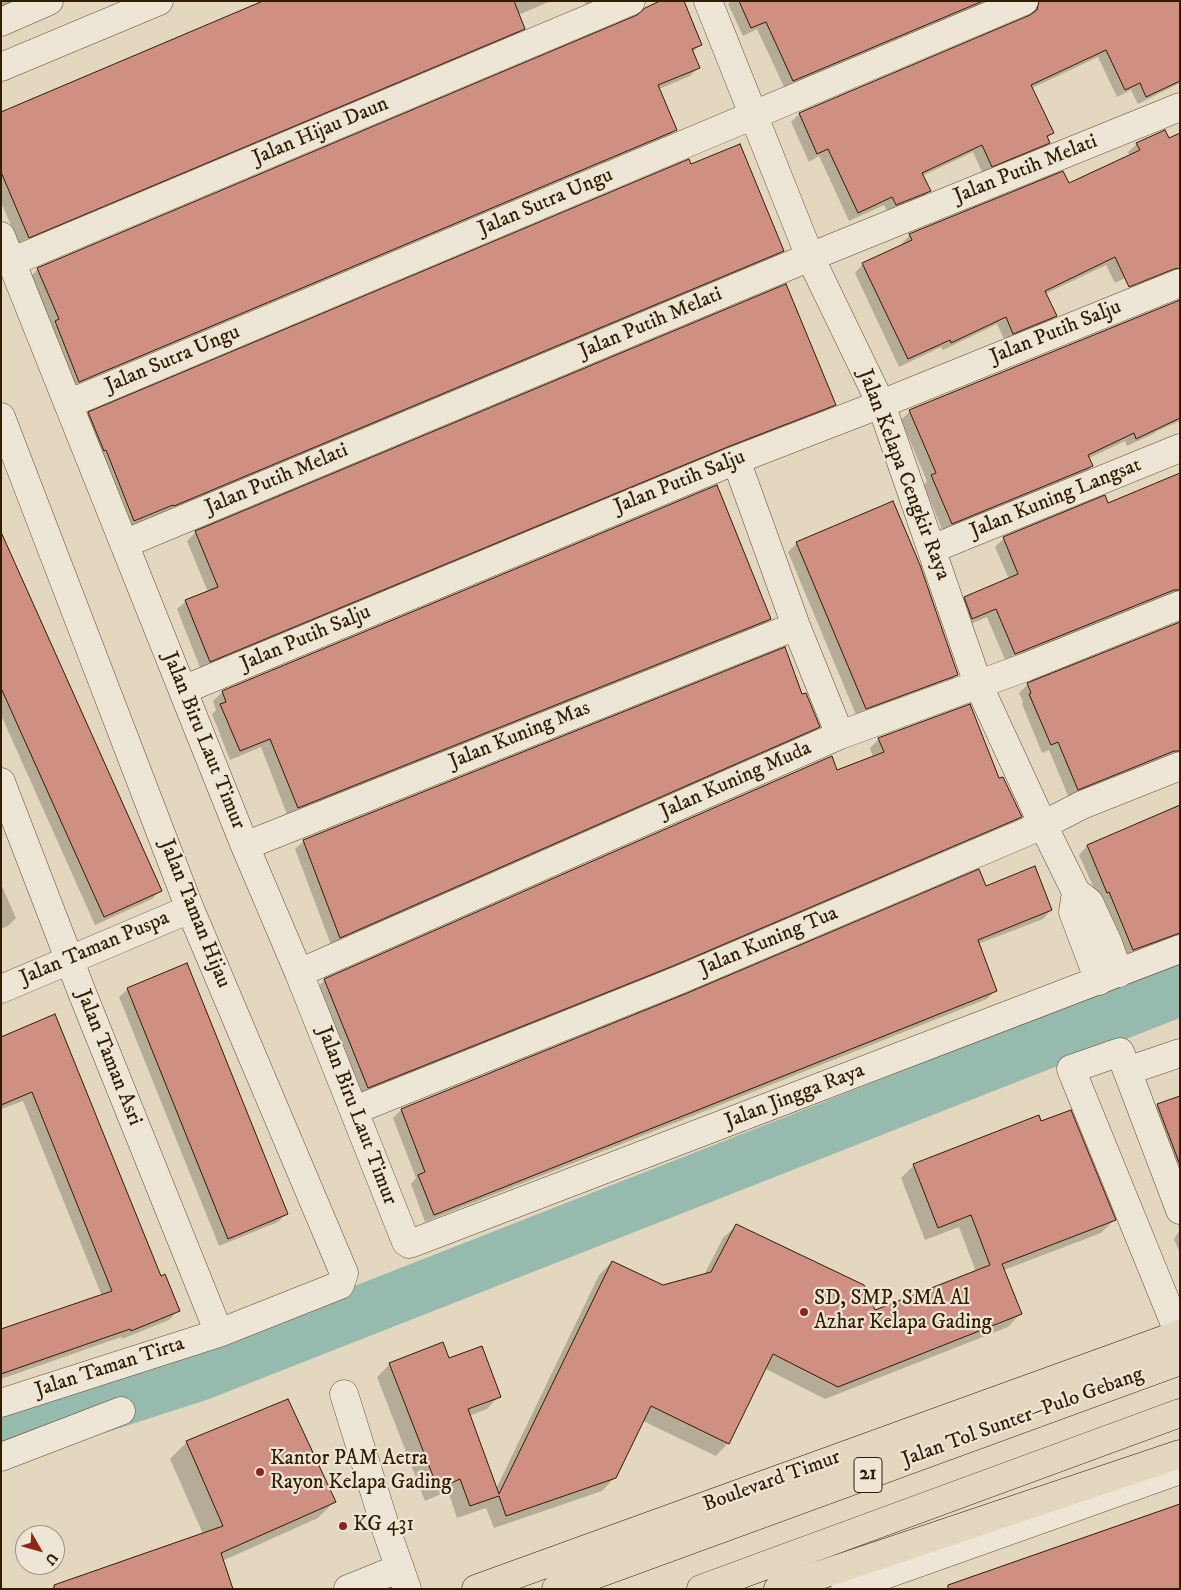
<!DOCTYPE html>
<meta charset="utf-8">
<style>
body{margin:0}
#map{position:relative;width:1181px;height:1590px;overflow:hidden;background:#e3d7bf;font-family:"IM FELL DW Pica",serif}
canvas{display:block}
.frame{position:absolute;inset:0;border:2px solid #311d00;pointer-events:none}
.north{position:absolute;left:15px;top:1525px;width:50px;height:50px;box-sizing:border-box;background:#ede5d5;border:1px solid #a29580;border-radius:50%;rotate:128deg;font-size:14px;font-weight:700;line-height:20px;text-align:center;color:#311d00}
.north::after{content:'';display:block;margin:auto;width:18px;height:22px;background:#8f2418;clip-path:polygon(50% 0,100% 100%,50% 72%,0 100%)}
</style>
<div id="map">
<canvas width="1181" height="1590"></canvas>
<div class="frame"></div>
<div class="north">U</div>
</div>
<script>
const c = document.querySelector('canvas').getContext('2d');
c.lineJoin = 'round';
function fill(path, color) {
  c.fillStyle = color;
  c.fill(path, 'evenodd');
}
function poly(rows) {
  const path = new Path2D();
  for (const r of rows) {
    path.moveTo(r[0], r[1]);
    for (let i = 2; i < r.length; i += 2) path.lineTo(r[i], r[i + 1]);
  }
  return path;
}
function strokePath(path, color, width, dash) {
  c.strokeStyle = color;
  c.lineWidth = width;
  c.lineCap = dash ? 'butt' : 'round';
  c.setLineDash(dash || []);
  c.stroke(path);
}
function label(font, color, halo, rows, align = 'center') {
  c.font = font + ' "IM FELL DW Pica",serif';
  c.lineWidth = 4.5;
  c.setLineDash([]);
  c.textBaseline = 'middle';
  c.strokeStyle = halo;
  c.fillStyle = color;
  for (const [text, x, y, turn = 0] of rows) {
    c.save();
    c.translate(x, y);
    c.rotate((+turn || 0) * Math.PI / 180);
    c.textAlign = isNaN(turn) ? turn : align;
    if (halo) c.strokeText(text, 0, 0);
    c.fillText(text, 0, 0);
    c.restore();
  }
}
fill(poly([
 [1,1,19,1,1,9],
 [266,1,551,1,518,15,524,28,515,37,20,246,1,202,1,113],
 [584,1,602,1,587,7],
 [731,1,992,1,785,89,757,29,743,36,728,4],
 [1029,1,1180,1,1180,83,1138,104,1131,90,1117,97,1098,57,1032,88,1052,133,1047,138,1049,143,1040,151,983,174,973,152,922,176,929,191,921,199,888,213,884,205,849,221,819,156,809,162,791,122,799,114,1030,17,1032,13],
 [700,45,692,53,699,67,690,76,659,89,675,130,666,139,70,390,29,278,38,269],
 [1168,140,1180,252,1115,283,1106,265,1045,294,1055,316,1047,324,1005,341,997,324,943,350,941,347,899,367,855,273,863,264,903,245,902,243,910,235,1068,185,1130,156,1128,152,1137,144],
 [690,166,783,250,774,259,165,514,125,529,80,422,89,413],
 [1180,301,1180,421,1157,431,1153,434,1127,446,1125,441,1089,458,1092,466,1083,475,943,532,924,485,927,481,901,420,910,411],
 [834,404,826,413,201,670,177,609,186,601,208,592,187,541,196,532],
 [1180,474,1180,600,1006,662,987,617,964,627,956,606,965,598,1009,579,995,547,1004,538,1108,505],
 [716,487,770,619,760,628,288,817,261,747,230,760,212,714,216,710,213,701,222,692],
 [1,535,160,890,152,899,95,925,1,715],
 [797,543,957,675,948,683,857,717,788,552],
 [1180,623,1180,761,1069,798,1049,750,1042,753,1022,704,1023,702,1019,693,1028,684],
 [802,696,818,726,810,735,331,945,295,849,304,841],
 [879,739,998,780,1021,817,1011,826,663,974,359,1096,316,989,325,980,873,757,870,748],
 [1180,805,1180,937,1125,958,1079,855,1087,846],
 [1,884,16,918,8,926,1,929],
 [985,888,1051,910,1043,919,978,944,996,990,987,999,425,1222,411,1184,416,1178,393,1118,401,1110,685,996],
 [128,989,286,1214,278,1222,219,1246,119,997],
 [1,1043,160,1278,178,1311,169,1320,122,1339,121,1337,1,1379,1,1330,102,1296,23,1101,1,1109],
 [1180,1097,1180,1253,1174,1239,1179,1231,1178,1222,1141,1122,1157,1106],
 [914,1165,1114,1220,1101,1233,1004,1270,1020,1314,1008,1327,825,1399,764,1368,728,1443,716,1456,643,1421,615,1477,602,1491,494,1528,486,1508,457,1518,448,1491,425,1501,377,1377,390,1364,448,1360,499,1396,487,1409,469,1416,496,1489,599,1275,612,1262,663,1286,704,1275,723,1238,736,1226,874,1312,976,1272,959,1227,925,1240,901,1178],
 [187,1442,334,1502,318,1518,222,1561,232,1589,48,1589,203,1534,170,1459]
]), '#0003');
strokePath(poly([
 [1,1439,199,1375,1180,990]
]), '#96baae', 52);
const building = poly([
 [263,1,514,1,525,29,29,238,1,172,1,112,263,1],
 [660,1,684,1,702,45,692,49,700,68,658,85,677,130,79,382,55,321,59,319,37,268,637,15,645,8,660,1],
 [739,1,983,1,793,81,766,22,751,28,739,1],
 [1039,1,1180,1,1180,81,1146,97,1140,83,1125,90,1106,50,1031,85,1054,133,1047,136,1050,143,992,167,982,145,922,173,931,191,896,205,892,197,858,213,828,149,817,154,799,113,1030,15,1037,10,1039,1],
 [1165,130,1169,138,1180,133,1180,268,1174,269,1129,287,1115,257,1045,291,1057,316,1013,334,1006,317,951,343,950,340,908,359,862,263,912,240,909,234,1063,171,1069,183,1140,150,1136,143,1165,130],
 [740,144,784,251,174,506,173,505,134,521,106,450,104,451,88,412,689,159,691,164,740,144],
 [786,284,836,405,730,446,210,662,185,600,218,587,195,531,786,284],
 [1180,300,1180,418,1136,439,1134,433,1088,455,1093,466,952,524,931,475,936,473,909,410,1180,300],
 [1180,473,1180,590,1174,590,1015,654,996,609,972,619,964,597,1018,574,1003,537,1105,495,1108,503,1180,473],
 [717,485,771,619,298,808,270,739,240,751,220,704,226,702,222,691,717,485],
 [893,501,920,565,958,675,866,709,796,542,893,501],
 [1,532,162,891,104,917,1,688,1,532],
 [1180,622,1180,751,1174,751,1078,790,1058,742,1051,745,1029,694,1031,693,1027,683,1180,622],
 [785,647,802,694,806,693,820,727,340,938,303,840,785,647],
 [970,704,999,778,1003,777,1022,817,673,966,368,1088,324,979,832,756,837,770,884,752,878,738,970,704],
 [1180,805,1180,933,1133,950,1109,892,1107,893,1087,845,1180,805],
 [1035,866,1052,910,978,940,997,991,434,1215,418,1175,425,1172,401,1109,685,994,979,869,986,886,1035,866],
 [187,963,288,1214,228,1239,127,988,187,963],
 [55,1014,161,1276,165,1274,180,1311,131,1331,130,1329,1,1374,1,1329,112,1291,32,1092,1,1105,1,1037,55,1014],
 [1180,1096,1180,1165,1157,1104,1180,1096],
 [1071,1110,1116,1220,1002,1264,1022,1314,838,1387,773,1354,729,1444,651,1406,616,1478,506,1516,499,1496,470,1506,460,1479,438,1489,389,1363,443,1342,449,1358,482,1346,501,1397,468,1409,499,1494,612,1261,663,1285,711,1272,736,1224,864,1285,875,1310,990,1265,971,1215,938,1228,913,1164,1039,1115,1041,1121,1071,1110],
 [288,1399,336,1502,221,1553,233,1589,54,1589,54,1585,223,1526,186,1441,288,1399],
 [1180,1504,1180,1589,948,1589,948,1585,1180,1504]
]);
fill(building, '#cf8f82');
strokePath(building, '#311d00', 1);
const minor = poly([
 [708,1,810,257,881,404,978,684,1043,825,1076,892,1089,902,1108,943,1119,973],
 [1,22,49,1],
 [1,67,159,1],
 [1,236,245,846,299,973,406,1242,409,1244,415,1242,1180,949],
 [11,262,631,1],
 [68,404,1024,1],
 [1,417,190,909,344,1273,340,1285,219,1333,1,1403],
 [736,460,796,626,840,735],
 [124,544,810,257,1180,107],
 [932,549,1180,448],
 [183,690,736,460,881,404,1180,283],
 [1,782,83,995,219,1333],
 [245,846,796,626],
 [1076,892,1073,912,1099,981],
 [299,973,840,735,1026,667,1180,605],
 [1,989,190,909],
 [1127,1071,1180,1053],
 [355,1110,679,980,1043,825,1082,805,1180,766],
 [1179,1334,1071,1069,1120,1052,1180,1210],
 [344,1394,387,1532,407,1589],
 [1,1457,121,1411],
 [348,1589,400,1568],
 [845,1589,1180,1470]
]);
const major = poly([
 [476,1589,1180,1334],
 [778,1589,1180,1454]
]);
const highway = poly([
 [556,1589,1180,1361],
 [701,1589,1180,1413]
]);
strokePath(minor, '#5e4c30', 29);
strokePath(major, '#311d00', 29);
strokePath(highway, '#311d00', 29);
strokePath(minor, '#ede5d5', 28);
strokePath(major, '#e3d7bf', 28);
strokePath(highway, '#e3d7bf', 28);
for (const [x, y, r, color] of [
 [804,1312,5,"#8f2418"],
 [260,1472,5,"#8f2418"],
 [343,1526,5,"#8f2418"]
]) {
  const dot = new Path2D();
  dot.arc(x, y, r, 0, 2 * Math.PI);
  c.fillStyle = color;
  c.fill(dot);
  strokePath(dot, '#ede5d5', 2);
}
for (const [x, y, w] of [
 [868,1475,28]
]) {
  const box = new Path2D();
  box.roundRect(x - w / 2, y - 17.5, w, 35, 4);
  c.fillStyle = '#ede5d5';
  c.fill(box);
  strokePath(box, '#311d00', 1);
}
label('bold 20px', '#311d00', null, [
 ["21",868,1475]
]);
label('21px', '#311d00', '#ede5d5', [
 ["Jalan Hijau Daun",321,132,-23],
 ["Jalan Putih Melati",1026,170,-22],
 ["Jalan Sutra Ungu",546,203,-23],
 ["Jalan Putih Melati",651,324,-23],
 ["Jalan Putih Salju",1056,333,-22],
 ["Jalan Sutra Ungu",173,360,-23],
 ["Jalan Kelapa Cengkir Raya",903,475,69],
 ["Jalan Putih Melati",277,480,-23],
 ["Jalan Putih Salju",680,483,-22],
 ["Jalan Kuning Langsat",1056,499,-22],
 ["Jalan Putih Salju",306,639,-23],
 ["Jalan Kuning Mas",520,736,-22],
 ["Jalan Biru Laut Timur",203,741,68],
 ["Jalan Kuning Muda",736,781,-24],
 ["Jalan Taman Hijau",194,914,68],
 ["Jalan Kuning Tua",769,942,-23],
 ["Jalan Taman Puspa",95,949,-23],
 ["Jalan Taman Asri",108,1058,68],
 ["Jalan Jingga Raya",795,1097,-21],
 ["Jalan Biru Laut Timur",356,1116,69],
 ["Jalan Taman Tirta",110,1368,-18],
 ["Jalan Tol Sunter–Pulo Gebang",1023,1418,-20],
 ["Boulevard Timur",772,1482,-20]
]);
label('21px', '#311d00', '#ede5d5', [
 ["SD, SMP, SMA Al",814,1300],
 ["Azhar Kelapa Gading",814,1324],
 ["Kantor PAM Aetra",270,1460],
 ["Rayon Kelapa Gading",270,1484],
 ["KG 431",353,1526]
], 'left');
</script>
